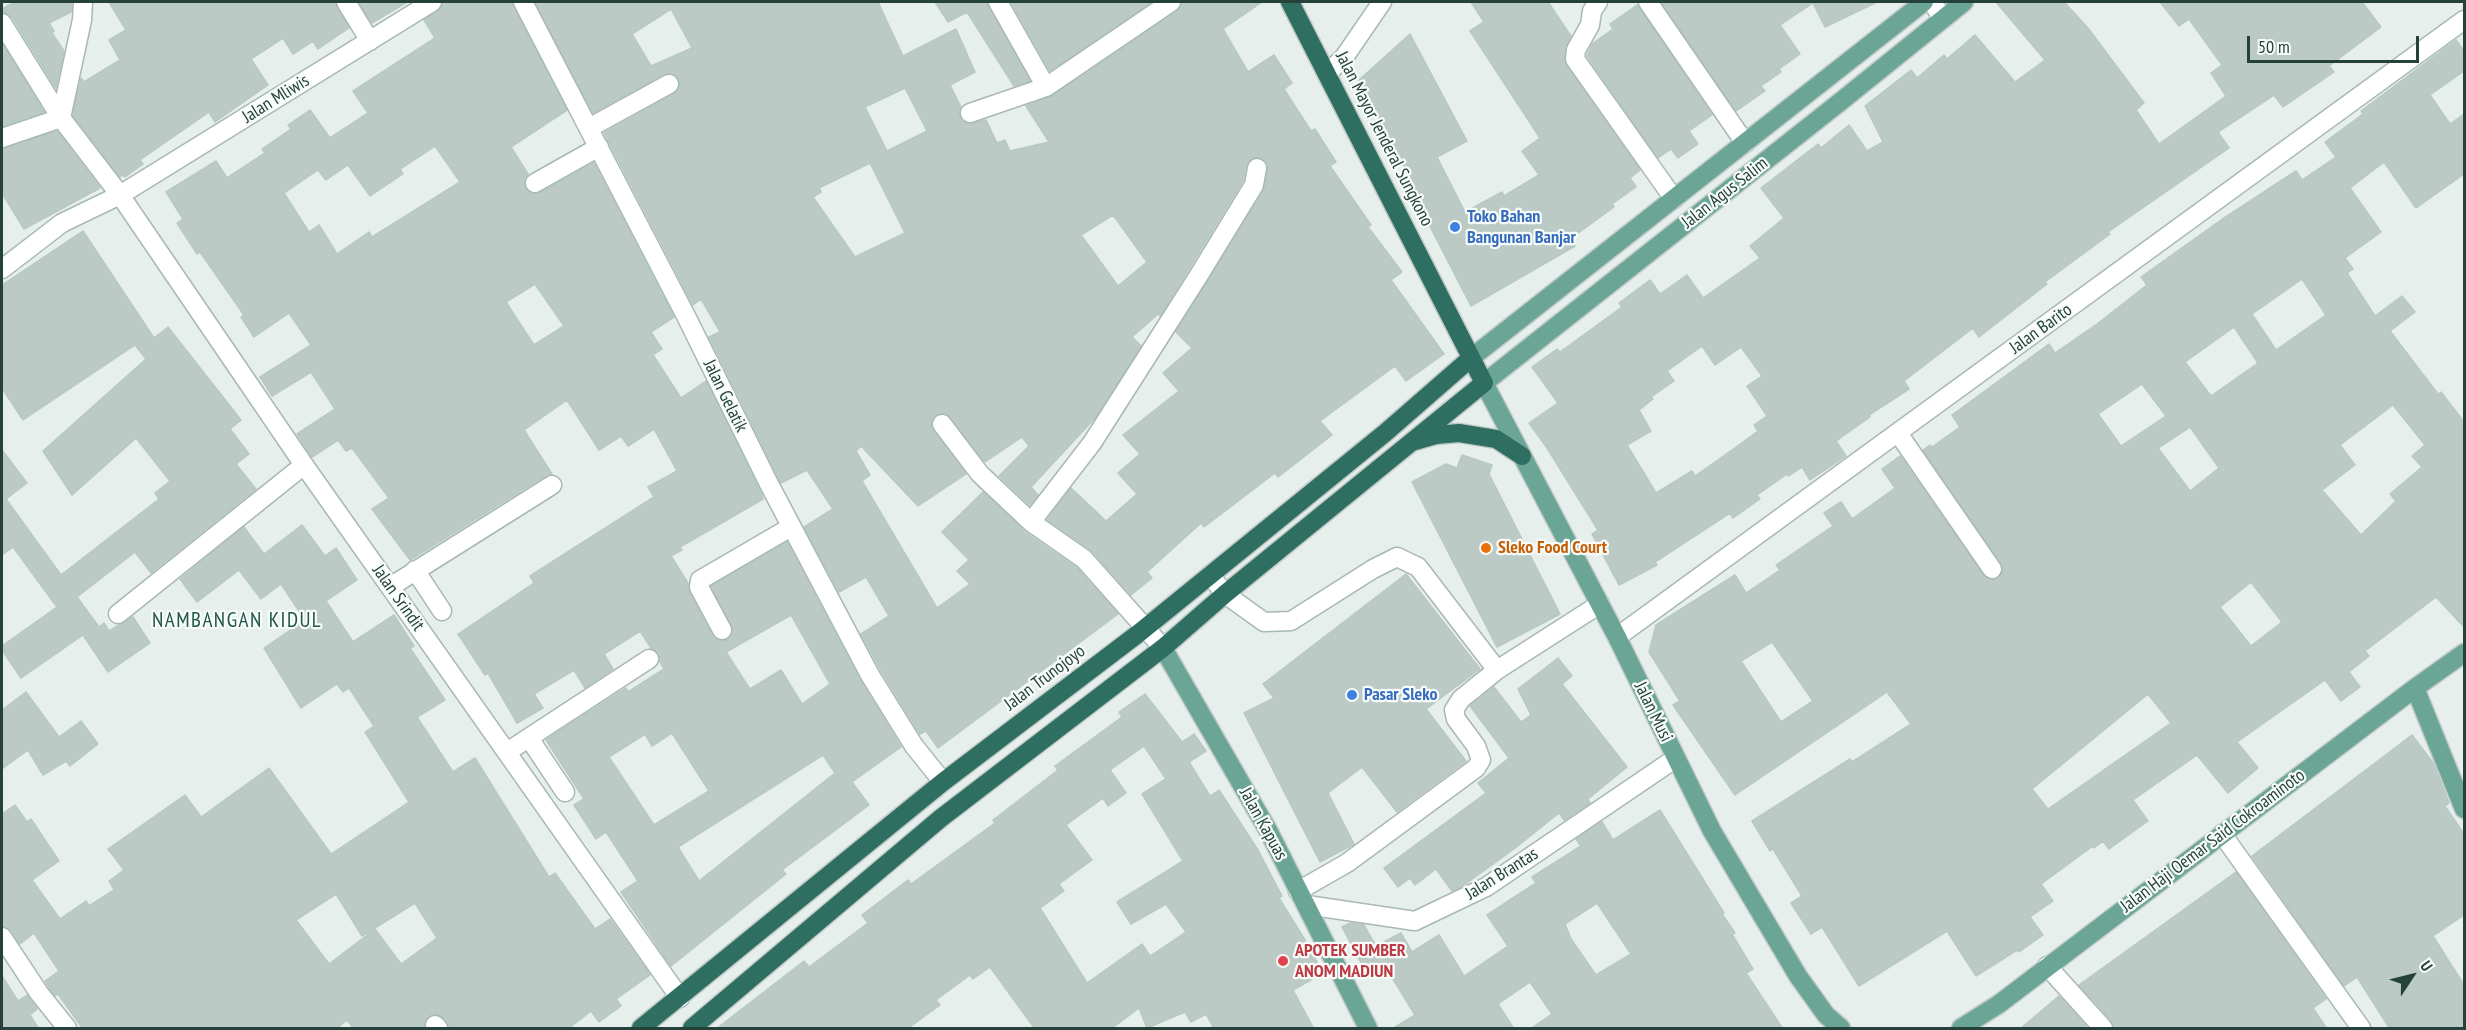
<!DOCTYPE html>
<style>
body{margin:0}
#map{position:relative;width:2466px;height:1030px;overflow:hidden;background:#e6efeb;font-family:"PT Sans Narrow",sans-serif}
canvas{display:block}
.frame{position:absolute;inset:0;border:3px solid #24423a;pointer-events:none}
.north{position:absolute;left:2382px;top:946px;width:60px;height:60px;-webkit-text-stroke:4px #f7fbf9;paint-order:stroke;rotate:55deg;font-size:16px;font-weight:700;line-height:24px;text-align:center;color:#24423a}
.north::after{content:'';display:block;margin:auto;width:21px;height:27px;background:#24423a;clip-path:polygon(50% 0,100% 100%,50% 72%,0 100%)}
.scale{position:absolute;left:2247px;top:36px;width:172px;height:27px;box-sizing:border-box;border:3px solid #24423a;border-top:0;padding-left:8px;font-size:18px;line-height:21px;white-space:nowrap;color:#24423a;-webkit-text-stroke:4px #f7fbf9;paint-order:stroke}
</style>
<div id="map">
<canvas width="2466" height="1030"></canvas>
<div class="frame"></div>
<div class="north">U</div>
<div class="scale">50 m</div>
</div>
<script>
const c = document.querySelector('canvas').getContext('2d');
c.lineJoin = 'round';
function fill(path, color) {
  c.fillStyle = color;
  c.fill(path, 'evenodd');
}
function poly(rows) {
  const path = new Path2D();
  for (const r of rows) {
    path.moveTo(r[0], r[1]);
    for (let i = 2; i < r.length; i += 2) path.lineTo(r[i], r[i + 1]);
  }
  return path;
}
function strokePath(path, color, width, dash) {
  c.strokeStyle = color;
  c.lineWidth = width;
  c.lineCap = dash ? 'butt' : 'round';
  c.setLineDash(dash || []);
  c.stroke(path);
}
function label(font, color, halo, rows, align = 'center') {
  c.font = font + ' "PT Sans Narrow",sans-serif';
  c.lineWidth = 4.5;
  c.setLineDash([]);
  c.textBaseline = 'middle';
  c.strokeStyle = halo;
  c.fillStyle = color;
  for (const [text, x, y, turn = 0] of rows) {
    c.save();
    c.translate(x, y);
    c.rotate((+turn || 0) * Math.PI / 180);
    c.textAlign = isNaN(turn) ? turn : align;
    if (halo) c.strokeText(text, 0, 0);
    c.fillText(text, 0, 0);
    c.restore();
  }
}
const building = poly([
 [15,2,72,2,71,12,49,23,54,31,52,33,64,51,56,88,12,17,2,12,2,9,15,2],
 [109,2,335,2,349,28,318,49,313,41,293,54,283,38,251,59,268,85,215,122,209,112,140,160,143,164,125,177,123,175,120,177,73,115,81,78,84,82,120,60,109,40,126,30,109,2],
 [359,2,407,2,372,23,359,2],
 [443,2,512,2,567,110,511,147,528,174,524,182,525,188,530,193,540,193,594,163,674,317,651,332,662,349,653,355,681,398,706,381,761,493,763,499,680,547,682,550,671,556,688,583,689,592,712,635,717,640,727,640,731,636,733,630,711,586,787,542,860,680,901,747,852,782,869,805,782,870,786,874,671,966,621,892,638,881,606,832,596,839,574,805,584,799,546,740,626,688,628,692,664,669,660,662,659,653,651,648,640,631,604,654,613,669,585,688,574,670,534,694,543,708,517,723,488,673,485,675,458,634,534,583,530,576,654,497,648,487,677,471,654,429,628,446,621,436,599,450,567,400,524,430,552,474,546,475,410,560,372,509,389,498,352,448,346,451,338,440,312,457,297,434,335,409,311,372,272,396,260,377,311,345,289,313,254,337,241,317,244,315,200,252,197,254,177,223,183,219,166,192,216,161,227,178,265,153,262,149,291,129,288,125,310,110,330,138,368,113,353,91,435,38,424,20,438,11,443,2],
 [435,146,460,182,372,237,369,232,337,254,319,225,309,232,284,193,318,170,326,180,348,165,370,196,403,174,400,169,435,146],
 [535,284,564,326,534,345,506,302,535,284],
 [791,615,830,684,802,704,781,670,750,689,726,652,791,615],
 [672,733,709,791,654,825,609,757,645,734,652,746,672,733],
 [823,755,835,773,699,881,678,847,823,755],
 [535,2,878,2,903,56,956,29,975,72,950,85,961,107,960,117,968,124,986,120,997,143,1005,140,1010,151,1049,142,1026,106,1052,96,1177,11,1182,2,1262,2,1223,29,1248,72,1274,55,1292,83,1284,89,1311,131,1315,129,1336,162,1330,166,1371,225,1368,227,1402,272,1391,280,1444,354,1406,381,1395,366,1320,421,1332,435,1278,477,1275,473,1204,527,1201,523,1147,572,1152,578,1131,595,1092,551,1047,520,1071,488,1106,521,1137,494,1118,473,1140,454,1123,435,1179,391,1163,373,1192,348,1176,332,1264,190,1268,165,1264,159,1254,157,1246,165,1243,181,1160,316,1158,314,1132,337,1141,346,1096,417,1031,487,1038,495,1030,505,999,476,1029,446,1022,437,985,462,946,413,935,415,931,426,966,474,918,506,861,446,856,451,870,475,862,481,937,608,970,584,957,571,969,560,942,532,983,492,1024,531,1076,567,1118,614,938,748,926,731,920,734,880,669,861,634,889,616,866,577,839,592,804,527,833,509,807,470,781,483,709,337,720,332,701,299,693,305,604,133,674,94,679,89,679,79,674,74,664,74,593,113,535,2],
 [671,9,692,48,651,66,632,34,671,9],
 [905,88,927,131,887,151,865,107,905,88],
 [870,163,905,233,855,257,813,197,821,192,819,188,870,163],
 [1113,215,1147,262,1118,286,1081,235,1113,215],
 [935,2,987,2,1030,81,1014,86,967,12,948,22,935,2],
 [1011,2,1152,2,1050,71,1011,2],
 [1471,2,1548,2,1571,36,1565,49,1566,65,1640,170,1630,178,1636,187,1612,204,1614,207,1570,239,1575,246,1471,306,1407,182,1411,180,1359,80,1410,34,1467,141,1437,157,1465,212,1502,192,1504,196,1539,175,1522,151,1540,138,1470,31,1484,22,1471,2],
 [1661,2,1877,2,1825,27,1813,3,1780,25,1800,54,1779,69,1781,72,1761,86,1765,91,1736,111,1661,2],
 [1996,2,2064,2,2088,28,2144,103,2136,110,2159,144,2226,96,2211,73,2222,65,2189,19,2179,26,2160,2,2362,2,2381,27,2329,66,2334,72,2283,107,2274,95,2218,132,2229,148,2108,232,2110,234,2045,282,2047,284,1979,337,1973,328,1904,381,1909,389,1869,415,1870,417,1836,441,1846,456,1810,480,1802,467,1788,476,1787,474,1757,495,1760,499,1733,518,1730,513,1655,562,1657,565,1619,585,1592,534,1598,530,1547,448,1529,423,1558,403,1532,367,1557,349,1560,352,1622,307,1619,303,1650,280,1660,294,1687,275,1703,298,1760,258,1750,246,1784,218,1761,188,1818,144,1821,148,1849,125,1867,151,1883,142,1865,106,1911,70,1917,78,1944,55,1947,59,1975,35,2015,82,2045,60,1996,2],
 [1702,346,1715,365,1741,347,1762,376,1747,386,1767,416,1754,425,1758,431,1732,450,1695,476,1692,471,1656,493,1627,445,1651,431,1639,410,1653,399,1651,397,1674,381,1667,371,1702,346],
 [1637,5,1712,115,1689,131,1698,144,1678,158,1671,149,1658,158,1587,56,1592,44,1613,29,1610,24,1637,5],
 [2456,40,2464,51,2464,71,2430,95,2450,124,2464,114,2464,174,2416,208,2384,162,2350,188,2381,232,2345,258,2353,269,2347,273,2375,316,2402,296,2415,312,2390,331,2438,394,2441,392,2464,422,2464,627,2436,597,2365,651,2369,656,2349,672,2360,687,2341,701,2325,680,2237,742,2258,768,2228,793,2197,755,2133,800,2148,821,2109,849,2103,841,2094,848,2093,846,2041,884,2053,901,2030,917,2043,935,2019,952,2017,950,1976,976,1947,931,1859,986,1822,927,1811,934,1791,903,1802,896,1773,849,1770,851,1752,821,1850,759,1852,762,1911,724,1887,692,1735,795,1673,705,1680,701,1649,652,1656,625,1735,575,1746,593,1780,570,1776,565,1833,526,1824,513,1841,502,1852,519,1895,488,1882,469,1900,456,1983,575,1992,580,1999,578,2003,569,2001,563,1923,450,1930,445,1932,447,1960,427,1952,415,2049,344,2055,353,2097,324,2147,285,2141,277,2221,220,2296,171,2302,180,2336,157,2325,142,2363,114,2361,111,2456,40],
 [2302,279,2326,315,2276,350,2252,314,2302,279],
 [2234,327,2258,363,2211,396,2185,362,2234,327],
 [2142,384,2166,416,2121,446,2098,414,2142,384],
 [2393,405,2425,445,2412,456,2422,467,2390,494,2396,501,2361,535,2322,490,2355,465,2340,445,2393,405],
 [2190,427,2219,468,2190,491,2158,448,2190,427],
 [2251,582,2282,622,2251,646,2220,607,2251,582],
 [1772,642,1813,701,1781,722,1741,661,1772,642],
 [2148,694,2171,723,2048,809,2032,789,2148,694],
 [2,44,44,112,2,126,2,44],
 [57,131,100,188,24,229,2,193,2,149,57,131],
 [83,231,154,338,168,327,241,420,230,429,249,454,236,464,256,489,151,573,135,552,77,597,99,627,104,623,109,631,133,617,150,643,108,672,83,635,21,678,2,650,2,646,57,607,13,547,2,555,2,450,27,483,6,499,61,575,159,499,155,493,170,481,136,438,72,495,43,451,146,359,135,345,23,420,2,388,2,285,83,231],
 [1462,455,1492,465,1489,474,1560,614,1497,647,1412,482,1446,464,1457,468,1462,455],
 [302,525,325,556,336,548,357,580,326,601,353,642,394,615,414,646,410,648,445,700,417,717,453,772,475,758,549,877,555,873,595,929,610,919,650,975,616,999,621,1006,599,1022,591,1011,568,1029,449,1029,446,1020,437,1014,427,1018,424,1029,354,1029,347,1020,336,1029,83,1029,58,994,55,996,45,981,59,971,34,933,20,944,11,930,2,926,2,814,15,805,27,822,31,819,59,861,32,880,60,919,86,901,89,906,114,890,109,881,124,870,108,849,185,795,201,817,269,768,331,854,409,802,365,732,374,726,349,688,343,692,337,684,301,708,264,648,305,620,281,584,261,599,239,570,197,602,180,579,244,527,264,554,302,525],
 [336,894,362,936,415,903,437,938,401,964,375,929,329,964,296,920,336,894],
 [1406,574,1480,669,1426,709,1466,761,1397,812,1362,767,1328,793,1354,844,1320,862,1244,713,1274,698,1263,684,1406,574],
 [1558,658,1572,676,1562,684,1627,767,1588,799,1590,803,1564,820,1559,813,1514,849,1464,885,1452,891,1436,869,1415,885,1410,878,1398,887,1384,868,1486,793,1478,783,1509,758,1470,706,1494,687,1521,722,1531,715,1518,689,1558,658],
 [26,692,59,737,81,721,98,744,70,766,66,761,43,775,28,750,2,769,2,710,26,692],
 [1145,694,1182,742,1194,734,1206,751,1189,762,1210,796,1219,790,1258,850,1282,896,1279,898,1305,940,1323,973,1293,990,1314,1029,1214,1029,1206,1014,1191,1022,1185,1012,1147,1028,1139,1008,1111,1029,1035,1029,990,967,973,979,970,975,936,1000,940,1005,907,1029,716,1029,804,961,809,967,868,923,862,915,908,880,911,884,995,823,993,820,1058,770,1055,766,1122,717,1119,712,1145,694],
 [1144,746,1166,779,1142,794,1183,861,1117,902,1131,924,1166,904,1186,932,1150,956,1142,944,1087,983,1040,908,1064,891,1059,884,1092,860,1066,825,1103,798,1108,806,1126,793,1110,770,1144,746],
 [2412,735,2434,764,2449,803,2445,806,2464,834,2464,915,2433,936,2464,985,2464,1029,2390,1029,2357,977,2344,986,2252,856,2412,735],
 [1660,810,1724,913,1722,914,1735,933,1732,934,1753,969,1746,973,1783,1029,1530,1029,1552,1014,1530,982,1498,1004,1514,1029,1392,1029,1415,1015,1385,966,1368,976,1342,927,1350,923,1364,925,1376,946,1401,933,1412,952,1439,935,1464,976,1508,946,1487,915,1536,883,1532,877,1581,846,1576,839,1602,822,1613,840,1660,810],
 [1597,903,1631,954,1596,975,1571,939,1565,924,1597,903],
 [2236,872,2326,999,2313,1008,2327,1029,2114,1029,2111,1020,2079,985,2236,872],
 [2,976,18,1001,27,995,37,1009,30,1015,39,1029,2,1029,2,976],
 [2059,996,2086,1026,2083,1029,2020,1029,2059,996]
]);
fill(building, '#bbcac4');
strokePath(building, '#b8c9c2', 1.5);
const minor = poly([
 [346,2,370,41],
 [523,2,687,318,769,484,870,675,914,746,943,782],
 [998,2,1046,87,1171,2],
 [1598,2,1592,11,1590,25,1576,50,1575,59,1674,199],
 [1648,2,1745,143],
 [1932,2,1943,19],
 [2,23,61,118,120,195,304,465,680,998],
 [1328,73,1345,56,1382,2],
 [970,113,1046,87],
 [61,118,82,20,83,2],
 [589,128,669,84],
 [2,138,61,118],
 [535,183,599,147],
 [2,269,62,223,120,195,432,2],
 [942,424,980,474,1031,522,1084,559,1163,648],
 [1898,433,1992,569],
 [1031,522,1092,443,1199,275,1254,185,1257,168],
 [415,570,442,611],
 [1210,575,1225,594,1264,622,1291,621,1373,569,1397,557,1418,567,1497,670],
 [390,587,552,485],
 [118,614,304,465],
 [722,630,699,587,700,580,791,527],
 [1617,637,2464,20],
 [529,738,565,792],
 [507,752,649,659],
 [2222,834,2361,1028],
 [1298,891,1347,863,1476,768,1481,760,1476,746,1456,719,1454,710,1461,699,1497,670,1600,604],
 [1307,905,1415,921,1486,887,1676,758],
 [2,937,39,993,67,1028],
 [2047,966,2103,1028],
 [435,1025,438,1028]
]);
const major = poly([
 [1471,358,1924,2],
 [1163,648,1269,832,1368,1028],
 [2415,688,2464,809],
 [1841,1028,1826,1015,1798,976,1712,831,1617,637,1484,383,1840,102,1964,2],
 [1961,1028,1999,1004,2415,688,2464,653]
]);
const highway = poly([
 [1415,441,1436,435,1459,433,1496,439,1522,456],
 [641,1028,943,782,1139,633,1385,433,1471,358],
 [692,1028,941,818,1163,648,1225,594,1484,383,1290,2]
]);
strokePath(minor, '#a8b8b2', 21);
strokePath(major, '#c2cac8', 21);
strokePath(highway, '#c2cac8', 21);
strokePath(minor, '#fff', 18);
strokePath(major, '#6aa596', 18);
strokePath(highway, '#2f6f62', 18);
for (const [x, y, r, color] of [
 [1455,227,6,"#3f7fe0"],
 [1486,548,6,"#e8710a"],
 [1352,695,6,"#3f7fe0"],
 [1283,961,6,"#e0444e"]
]) {
  const dot = new Path2D();
  dot.arc(x, y, r, 0, 2 * Math.PI);
  c.fillStyle = color;
  c.fill(dot);
  strokePath(dot, '#f7fbf9', 2);
}
label('18px', '#24423a', '#f7fbf9', [
 ["Jalan Mliwis",276,99,-32],
 ["Jalan Mayor Jenderal Sungkono",1384,139,63],
 ["Jalan Agus Salim",1725,193,-38],
 ["Jalan Barito",2041,329,-36],
 ["Jalan Gelatik",725,396,64],
 ["Jalan Srindit",398,598,55],
 ["Jalan Trunojoyo",1045,678,-37],
 ["Jalan Musi",1653,712,64],
 ["Jalan Kapuas",1263,824,61],
 ["Jalan Haji Oemar Said Cokroaminoto",2213,841,-37],
 ["Jalan Brantas",1502,874,-32]
]);
label('bold 18px', '#366cbe', '#f7fbf9', [
 ["Toko Bahan",1467,217],
 ["Bangunan Banjar",1467,238],
 ["Pasar Sleko",1364,695]
], 'left');
label('bold 18px', '#c56008', '#f7fbf9', [
 ["Sleko Food Court",1498,548]
], 'left');
label('bold 18px', '#be3a42', '#f7fbf9', [
 ["APOTEK SUMBER",1295,951],
 ["ANOM MADIUN",1295,972]
], 'left');
c.letterSpacing = '1.5px';
label('21px', '#1f5548', '#f7fbf9', [
 ["NAMBANGAN KIDUL",237,621]
]);
c.letterSpacing = '0px';
</script>
